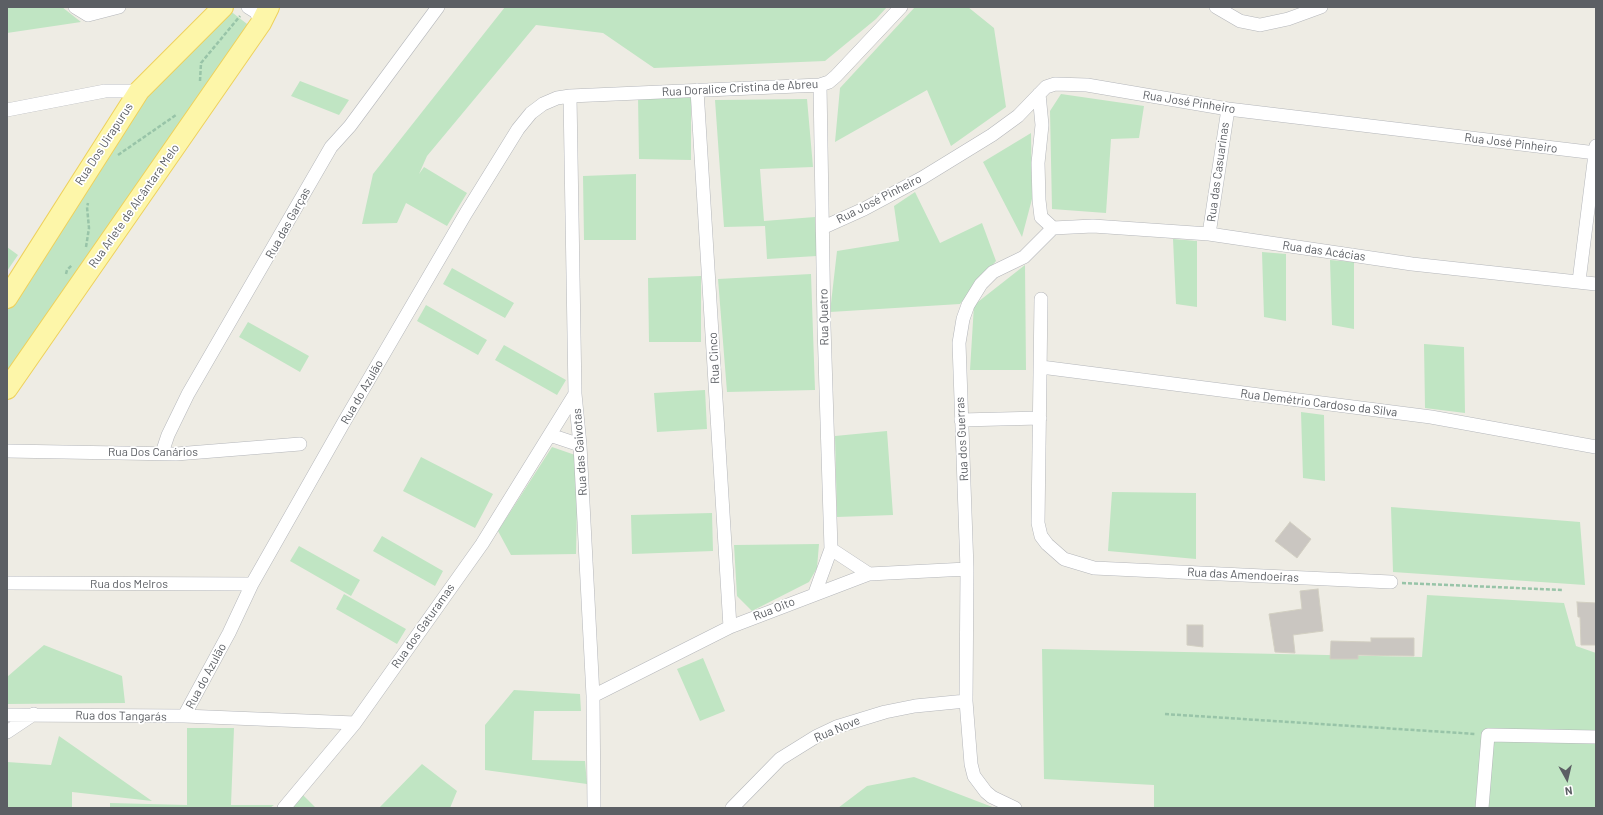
<!DOCTYPE html>
<meta charset="utf-8">
<style>
body{margin:0}
#map{position:relative;width:1603px;height:815px;overflow:hidden;background:#eeece4;font-family:Barlow,sans-serif}
canvas{display:block}
.frame{position:absolute;inset:0;border:8px solid #5c5f64;pointer-events:none}
.north{position:absolute;left:1547px;top:759px;width:40px;height:40px;-webkit-text-stroke:3px #fff;paint-order:stroke;rotate:172deg;font-size:11px;font-weight:700;line-height:16px;text-align:center;color:#5c5f64}
.north::after{content:'';display:block;margin:auto;width:14px;height:18px;background:#5c5f64;clip-path:polygon(50% 0,100% 100%,50% 72%,0 100%)}
</style>
<div id="map">
<canvas width="1603" height="815"></canvas>
<div class="frame"></div>
<div class="north">N</div>
</div>
<script>
const c = document.querySelector('canvas').getContext('2d');
c.lineJoin = 'round';
function fill(path, color) {
  c.fillStyle = color;
  c.fill(path, 'evenodd');
}
function poly(rows) {
  const path = new Path2D();
  for (const r of rows) {
    path.moveTo(r[0], r[1]);
    for (let i = 2; i < r.length; i += 2) path.lineTo(r[i], r[i + 1]);
  }
  return path;
}
function strokePath(path, color, width, dash) {
  c.strokeStyle = color;
  c.lineWidth = width;
  c.lineCap = dash ? 'butt' : 'round';
  c.setLineDash(dash || []);
  c.stroke(path);
}
function label(font, color, halo, rows, align = 'center') {
  c.font = font + ' Barlow,sans-serif';
  c.lineWidth = 3.5;
  c.setLineDash([]);
  c.textBaseline = 'middle';
  c.strokeStyle = halo;
  c.fillStyle = color;
  for (const [text, x, y, turn = 0] of rows) {
    c.save();
    c.translate(x, y);
    c.rotate((+turn || 0) * Math.PI / 180);
    c.textAlign = isNaN(turn) ? turn : align;
    if (halo) c.strokeText(text, 0, 0);
    c.fillText(text, 0, 0);
    c.restore();
  }
}
fill(poly([
 [7,7,62,7,81,22,7,33],
 [505,7,887,7,876,19,825,61,654,68,603,33,536,25,427,156,419,174,424,167,467,193,447,226,406,203,397,223,362,224,373,174],
 [915,7,968,7,994,28,1006,107,951,146,927,90,835,142,840,88],
 [229,10,251,27,7,380,7,308,147,97],
 [300,81,349,100,339,115,291,96],
 [691,94,691,160,639,159,638,96],
 [1061,94,1144,106,1139,138,1111,139,1106,213,1052,209,1050,111],
 [807,99,813,167,760,169,764,221,815,217,817,256,767,259,765,226,724,227,715,100],
 [1031,133,1032,199,1022,237,983,162],
 [636,174,636,240,584,240,583,176],
 [915,192,940,243,982,223,996,261,960,304,830,312,837,251,899,241,894,206],
 [1173,239,1197,241,1197,307,1176,304],
 [7,247,18,255,7,271],
 [1262,252,1286,254,1286,321,1264,317],
 [1330,260,1354,262,1354,329,1332,325],
 [1025,265,1026,370,970,370,974,305],
 [452,268,514,303,505,318,443,284],
 [811,274,815,390,727,392,718,279],
 [701,276,701,342,649,342,648,278],
 [426,305,487,340,478,355,417,321],
 [248,322,309,356,300,372,239,337],
 [1424,344,1464,347,1465,413,1425,408],
 [504,345,566,380,557,395,495,360],
 [705,390,707,429,657,432,654,393],
 [1301,412,1324,415,1325,481,1303,478],
 [887,431,893,515,837,517,835,436],
 [552,447,578,456,576,554,511,555,498,531],
 [421,457,493,494,475,528,403,491],
 [1112,492,1196,493,1196,559,1108,551],
 [1391,507,1580,522,1585,585,1393,572],
 [712,513,713,551,632,554,631,515],
 [382,536,443,571,435,586,373,551],
 [819,544,817,568,809,582,752,611,737,596,734,545],
 [299,546,360,580,351,596,290,561],
 [344,594,406,629,397,644,336,609],
 [1427,595,1564,603,1576,646,1596,653,1596,808,1154,808,1154,785,1044,779,1042,649,1422,657],
 [44,645,122,676,125,703,7,704,7,677],
 [703,658,725,711,700,721,677,669],
 [514,690,580,694,581,711,534,711,532,760,585,761,587,784,485,770,485,725],
 [187,728,234,728,231,805,274,805,270,808,110,808,110,803,187,805],
 [59,736,152,801,72,792,72,808,7,808,7,762,51,765],
 [422,764,457,791,450,808,379,808],
 [914,777,995,808,838,808,867,786],
 [303,795,316,808,293,808]
]), '#c0e5c3');
const building = poly([
 [1290,522,1311,539,1297,558,1275,541,1290,522],
 [1318,589,1323,631,1293,635,1295,653,1275,652,1269,614,1302,609,1300,591,1318,589],
 [1577,602,1596,603,1596,645,1581,645,1580,617,1578,617,1577,602],
 [1187,625,1203,625,1203,647,1187,645,1187,625],
 [1371,638,1414,638,1414,656,1358,655,1358,659,1330,659,1331,641,1371,642,1371,638]
]);
fill(building, '#cac6c1');
strokePath(building, '#d2cfc2', 1);
const minor = poly([
 [75,7,88,15,119,7],
 [248,7,256,12,261,23],
 [1216,7,1240,21,1260,25,1288,19,1321,7],
 [820,85,824,326,831,549,869,574],
 [697,90,730,627],
 [1039,94,1042,125,1038,163,1039,200,1041,217,1053,228],
 [570,96,575,394,580,445,593,696,594,808],
 [7,110,105,91,139,91],
 [824,227,864,209,922,178,992,135,1018,116,1046,87,1055,84,1087,85,1228,109,1596,153],
 [1053,228,1093,226,1209,234,1412,264,1596,284],
 [1209,234,1228,109],
 [1579,281,1596,146],
 [1041,299,1038,523,1041,536,1047,544,1064,559,1094,568,1391,582],
 [1041,367,1431,417,1596,447],
 [961,420,1040,418],
 [550,435,580,445],
 [7,451,176,454,300,444],
 [162,453,168,435,188,394,331,147,350,126,438,7],
 [7,583,252,584],
 [815,593,831,549],
 [593,696,730,627,869,574,967,569],
 [7,715,184,716,355,723],
 [184,716,229,633,252,584,344,422,466,213,518,129,531,113,543,104,557,98,570,96,820,85,829,82,836,76,901,7],
 [7,732,34,714],
 [284,808,355,723,482,544,575,394],
 [732,808,780,759,817,736,836,727,885,712,915,706,966,701],
 [1015,808,992,797,986,792,974,776,971,764,966,701,967,569,959,343,963,319,968,305,981,284,993,272,1024,257,1053,228],
 [1482,808,1488,735,1596,737]
]);
const primary = poly([
 [7,298,139,91,223,7],
 [7,389,261,23,269,7]
]);
strokePath(minor, '#b4b6ba', 14);
strokePath(primary, '#eed15c', 22);
strokePath(poly([
 [200,81,201,63,240,16],
 [118,155,176,115],
 [86,247,89,228,87,207,88,203],
 [66,274,67,270,72,265],
 [1402,583,1563,590],
 [1165,714,1476,734]
]), '#98c4a8', 2.5, [4, 2]);
strokePath(minor, '#fff', 13);
strokePath(primary, '#fdf6a9', 20);
label('12px', '#5c5f64', '#fff', [
 ["Rua Doralice Cristina de Abreu",740,88,-3],
 ["Rua José Pinheiro",1189,102,9],
 ["Rua José Pinheiro",1511,143,7],
 ["Rua Dos Uirapurus",104,144,-57],
 ["Rua das Casuarinas",1218,172,-82],
 ["Rua José Pinheiro",879,199,-27],
 ["Rua Arlete de Alcântara Melo",134,206,-55],
 ["Rua das Garças",288,223,-61],
 ["Rua das Acácias",1324,251,8],
 ["Rua Quatro",824,317,-91],
 ["Rua Cinco",714,358,-93],
 ["Rua do Azulão",362,392,-60],
 ["Rua Demétrio Cardoso da Silva",1319,403,7],
 ["Rua dos Guerras",962,439,-93],
 ["Rua Dos Canários",153,452],
 ["Rua das Gaivotas",580,452,-94],
 ["Rua das Amendoeiras",1243,575,3],
 ["Rua dos Melros",129,584],
 ["Rua Oito",774,609,-22],
 ["Rua dos Gaturamas",423,626,-55],
 ["Rua do Azulão",206,676,-62],
 ["Rua dos Tangarás",121,716,1],
 ["Rua Nove",837,729,-23]
]);
</script>
